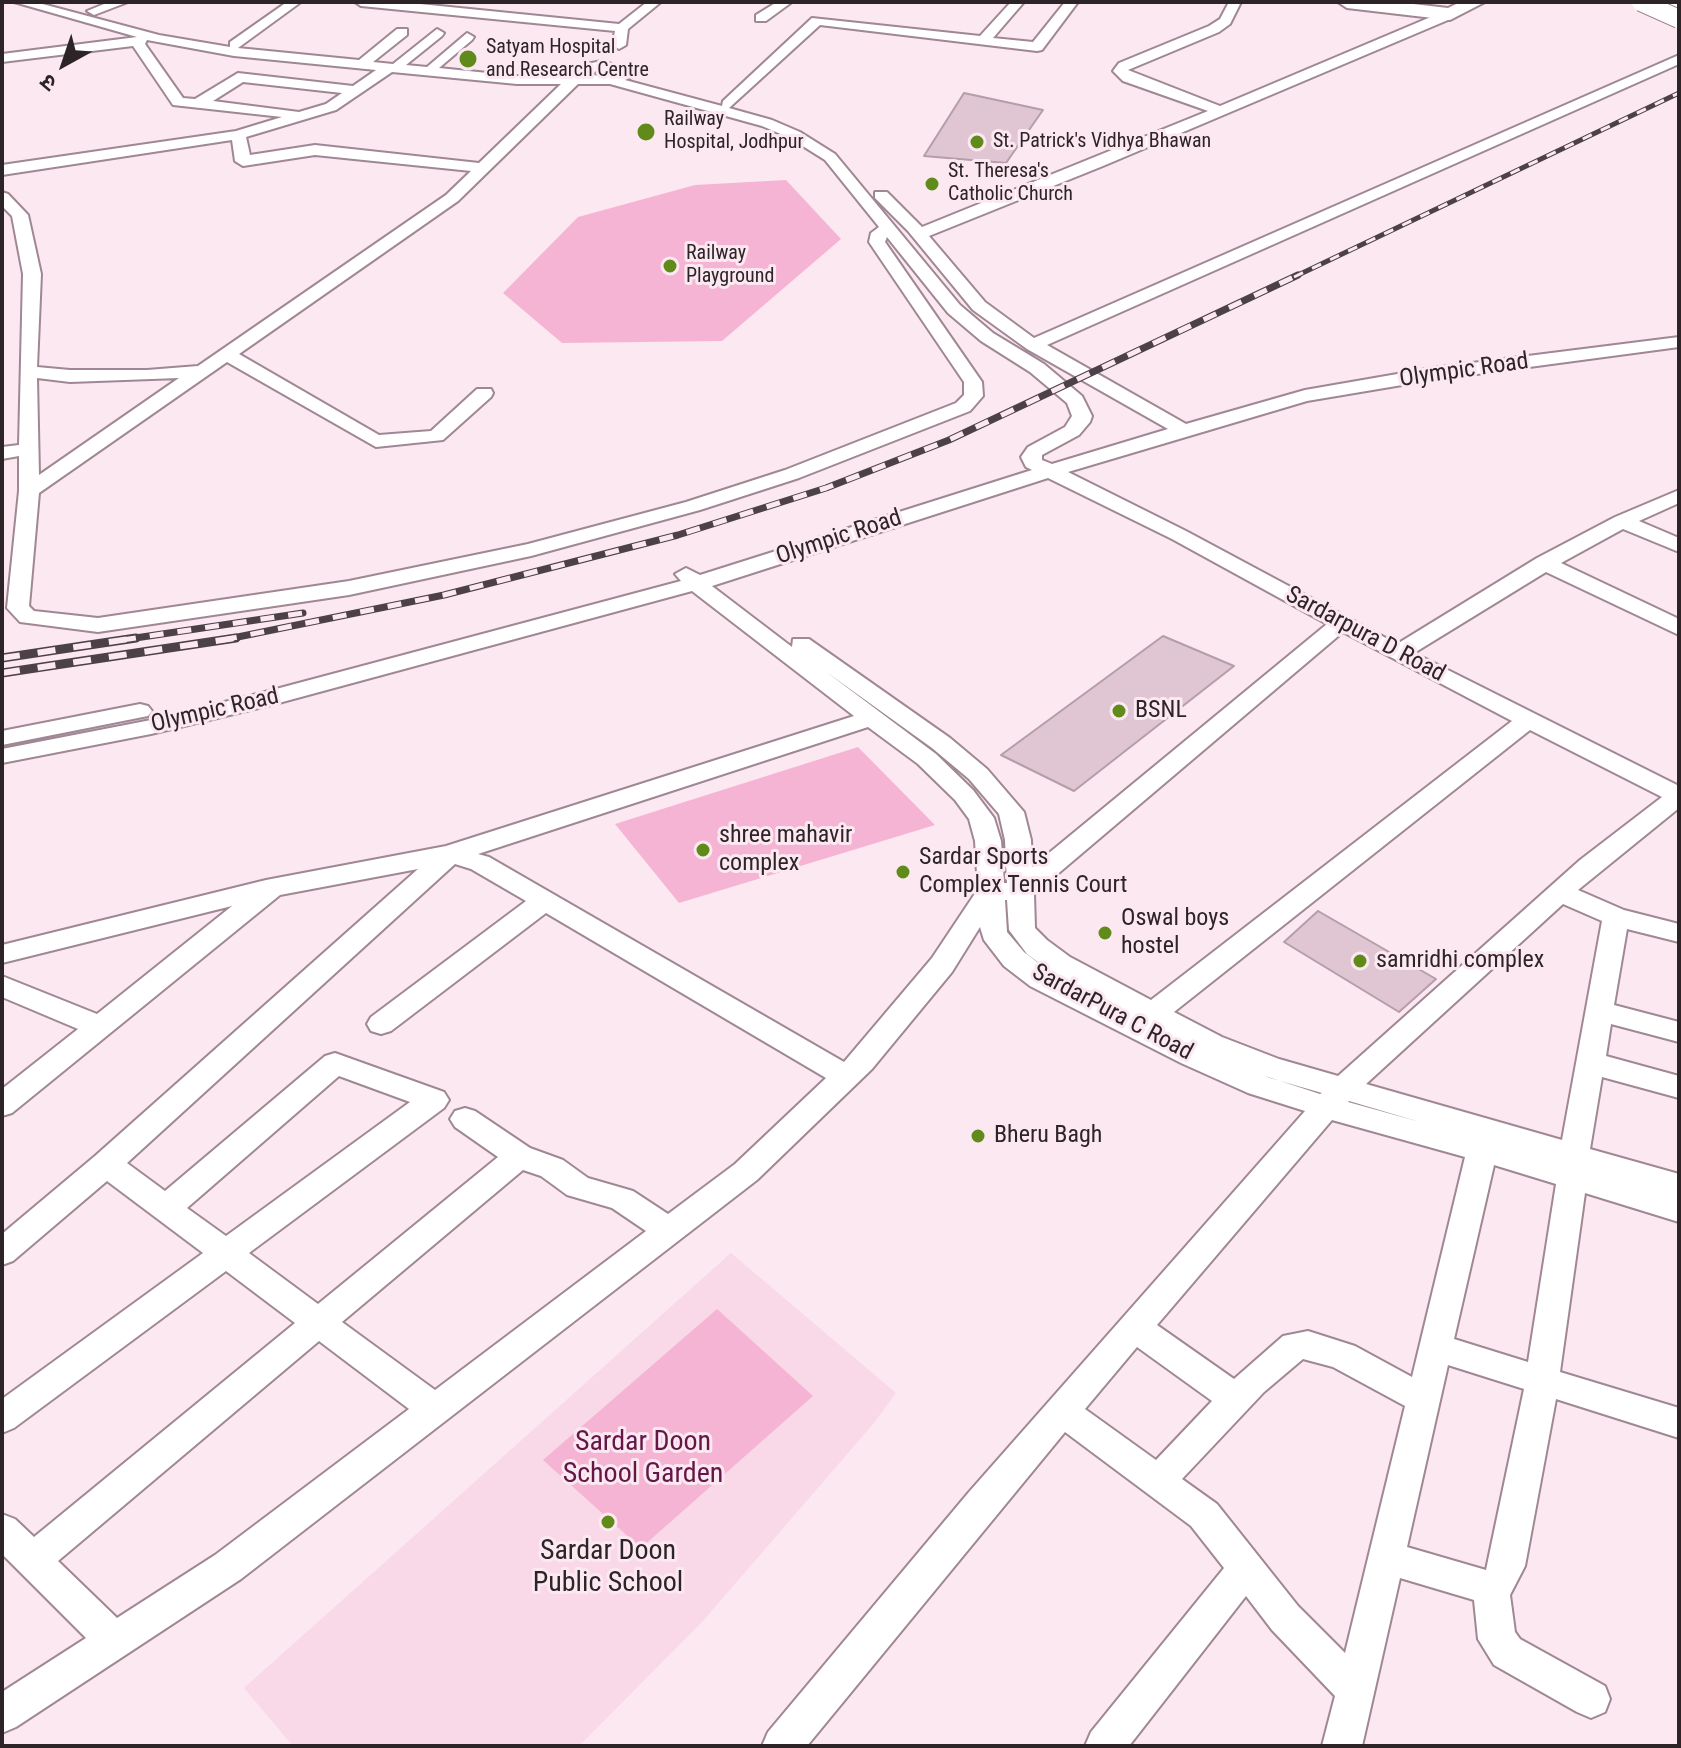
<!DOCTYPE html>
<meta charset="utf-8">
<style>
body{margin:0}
#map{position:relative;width:1681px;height:1748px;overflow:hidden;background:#fce8f1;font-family:"Roboto Condensed","Noto Sans Devanagari",sans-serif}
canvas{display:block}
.frame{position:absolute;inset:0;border:4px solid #2d2428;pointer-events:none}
.north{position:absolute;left:24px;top:24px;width:80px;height:80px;-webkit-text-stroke:6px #fce8f1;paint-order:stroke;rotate:220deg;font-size:22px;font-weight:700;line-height:32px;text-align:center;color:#2d2428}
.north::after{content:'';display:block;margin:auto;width:28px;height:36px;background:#2d2428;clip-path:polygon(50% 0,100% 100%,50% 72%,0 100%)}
</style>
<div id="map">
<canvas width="1681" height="1748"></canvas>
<div class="frame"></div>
<div class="north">उ</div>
</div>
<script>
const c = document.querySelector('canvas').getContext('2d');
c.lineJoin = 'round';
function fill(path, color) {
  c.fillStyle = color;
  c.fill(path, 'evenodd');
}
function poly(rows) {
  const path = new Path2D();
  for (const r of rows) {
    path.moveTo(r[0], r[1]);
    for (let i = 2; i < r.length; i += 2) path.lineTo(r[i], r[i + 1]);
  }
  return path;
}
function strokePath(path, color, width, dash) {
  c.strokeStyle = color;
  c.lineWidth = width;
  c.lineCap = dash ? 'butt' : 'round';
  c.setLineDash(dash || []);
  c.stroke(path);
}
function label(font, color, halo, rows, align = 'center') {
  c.font = font + ' "Roboto Condensed",sans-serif';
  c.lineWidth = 6;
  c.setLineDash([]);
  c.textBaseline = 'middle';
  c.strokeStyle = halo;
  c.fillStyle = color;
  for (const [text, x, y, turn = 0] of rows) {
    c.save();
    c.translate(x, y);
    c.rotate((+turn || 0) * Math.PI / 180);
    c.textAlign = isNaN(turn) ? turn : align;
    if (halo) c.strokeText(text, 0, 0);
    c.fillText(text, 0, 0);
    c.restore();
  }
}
fill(poly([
 [731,1253,896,1393,874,1423,702,1622,579,1746,293,1746,244,1688]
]), '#f9d8e8');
fill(poly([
 [786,180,841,239,722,341,562,343,503,293,578,217,695,185],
 [858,747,935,825,679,903,615,824],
 [717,1309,813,1396,641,1548,543,1460]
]), '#f6b4d5');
const building = poly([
 [964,93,1043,110,1006,163,924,156,964,93],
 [1163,636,1234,666,1074,791,1001,755,1163,636],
 [1318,911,1436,979,1399,1012,1284,942,1318,911]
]);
fill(building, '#dfc6d2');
strokePath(building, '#b59da9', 2);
const minor = poly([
 [14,2,35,2,159,35,230,47,230,42,287,2,301,2,238,48,359,60,397,29,407,29,407,35,373,62,393,64,437,29,444,33,442,36,406,65,427,67,467,33,474,37,472,40,439,68,517,76,573,76,581,65,602,61,640,73,625,80,722,106,723,101,812,18,980,36,1011,2,1024,2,993,38,1033,42,1065,2,1078,2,1042,50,1037,51,820,25,729,108,772,120,800,132,835,154,960,305,993,333,1044,364,1082,396,1092,416,1090,422,1079,435,1042,455,1042,460,1052,464,1168,429,1027,349,973,310,908,231,875,198,875,192,887,192,922,227,1208,111,1123,81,1113,71,1119,63,1209,26,1220,19,1229,2,1241,2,1230,24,1219,32,1128,70,1220,106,1445,11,1455,11,1455,17,1103,166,929,236,985,302,1034,338,1679,55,1679,64,1047,345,1186,424,1305,390,1432,368,1679,337,1679,347,1432,380,1307,401,1068,472,1186,531,1397,644,1537,558,1615,517,1679,490,1679,503,1639,521,1679,538,1679,552,1623,529,1561,563,1679,619,1679,635,1546,572,1414,653,1679,786,1679,808,1578,890,1624,910,1679,924,1679,942,1627,929,1614,1005,1679,1022,1679,1042,1611,1024,1606,1056,1679,1076,1679,1098,1602,1077,1590,1149,1679,1174,1679,1222,1585,1193,1560,1372,1679,1408,1679,1438,1556,1399,1525,1566,1510,1595,1515,1632,1520,1639,1605,1686,1610,1699,1605,1712,1591,1718,1577,1712,1494,1665,1478,1639,1474,1600,1400,1578,1362,1746,1322,1746,1335,1696,1272,1630,1246,1596,1129,1746,1085,1746,1091,1732,1224,1568,1191,1526,1065,1432,807,1746,762,1746,768,1732,969,1492,1305,1111,1248,1093,1181,1063,1030,986,1004,966,984,940,980,927,952,972,872,1069,757,1180,241,1579,16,1727,2,1733,2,1692,86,1638,2,1554,2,1514,15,1519,34,1537,295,1323,226,1271,14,1428,2,1433,2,1399,203,1253,107,1181,13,1261,2,1265,2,1234,95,1156,418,869,280,895,12,1113,2,1116,2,1089,78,1029,2,997,2,976,97,1014,232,906,2,963,2,945,266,880,446,846,854,716,692,591,275,704,151,734,2,763,2,749,151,720,261,693,681,581,675,574,686,568,700,575,1032,470,1026,467,1021,457,1028,447,1065,427,1072,416,1067,403,1030,372,981,341,948,313,887,237,885,242,982,382,983,396,970,411,799,478,700,510,531,556,349,595,98,632,20,622,7,608,19,491,19,456,2,459,2,447,19,445,23,274,12,216,2,206,2,192,8,194,28,215,41,274,37,367,70,370,147,370,198,366,446,195,471,171,315,155,243,166,235,161,232,140,2,175,2,165,236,131,282,117,173,105,133,46,2,62,2,54,137,37,14,2],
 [147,40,234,56,376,70,353,86,238,73,195,99,183,98,145,44,147,40],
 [602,69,616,73,605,77,588,74,602,69],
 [392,72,517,84,561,84,479,163,315,145,250,155,246,137,336,110,392,72],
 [243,82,342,93,326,104,299,112,213,101,243,82],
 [578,84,610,84,762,126,790,138,825,160,879,227,871,233,869,242,964,382,964,395,956,403,785,470,686,502,528,544,349,581,98,618,34,611,29,606,39,493,227,362,376,447,443,440,491,397,493,393,491,389,477,389,431,431,379,435,239,354,458,201,578,84],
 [37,378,70,382,179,378,39,475,37,378],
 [1048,478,1172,539,1327,624,1032,867,1031,840,1024,812,987,769,950,738,809,639,793,639,792,647,712,586,1048,478],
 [1343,632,1512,721,1151,1000,1070,957,1047,940,1035,928,1034,894,1343,632],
 [825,671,932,748,969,779,999,814,1005,840,1007,883,1004,883,1001,841,994,818,973,790,936,754,825,671],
 [868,727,918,764,955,800,969,819,975,841,978,889,932,958,844,1062,489,857,478,854,868,727],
 [1530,730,1662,797,1580,860,1338,1076,1279,1059,1222,1037,1174,1012,1530,730],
 [455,864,471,869,526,901,371,1017,367,1024,371,1031,381,1034,391,1031,546,913,826,1078,735,1164,668,1214,633,1191,588,1178,563,1160,530,1148,475,1111,465,1108,455,1111,450,1119,455,1127,498,1157,318,1304,249,1253,444,1108,449,1100,444,1092,335,1053,325,1056,165,1191,127,1163,455,864],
 [1005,900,1007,900,1009,930,1027,954,1050,971,1119,1007,1050,972,1024,952,1007,932,1005,900],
 [1563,904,1602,921,1562,1140,1366,1084,1563,904],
 [339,1076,410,1102,226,1236,187,1208,339,1076],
 [1265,1076,1270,1078,1322,1093,1320,1094,1265,1076],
 [1349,1101,1420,1122,1348,1102,1349,1101],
 [1332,1120,1465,1157,1412,1377,1355,1346,1308,1331,1283,1336,1234,1379,1157,1325,1332,1120],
 [1494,1165,1556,1184,1528,1362,1454,1339,1494,1165],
 [523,1170,541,1176,567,1195,612,1208,646,1231,435,1390,342,1322,523,1170],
 [319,1341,409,1409,215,1555,117,1618,58,1561,319,1341],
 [1137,1347,1212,1401,1156,1460,1085,1409,1137,1347],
 [1303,1359,1333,1367,1405,1406,1345,1653,1298,1606,1217,1504,1182,1479,1264,1392,1303,1359],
 [1448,1365,1524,1389,1486,1570,1407,1547,1448,1365],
 [109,2,128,2,94,15,87,11,109,2],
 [355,2,400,2,619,24,647,2,661,2,628,29,626,45,619,49,612,45,615,31,361,6,355,2],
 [777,2,792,2,766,21,756,21,756,15,777,2],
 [140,704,148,706,152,711,148,716,2,745,2,731,140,704]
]);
const major = poly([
 [1669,2,1679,2,1679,8,1671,5,1669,2]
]);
const highway = poly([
 [1338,2,1396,2,1448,8,1460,2,1485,2,1450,20,1347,8,1338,2]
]);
strokePath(minor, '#9f8793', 4);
strokePath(major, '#9f8793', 4);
strokePath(highway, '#9f8793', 4);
fill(minor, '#fff');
fill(major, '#fff');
fill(highway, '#fff');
const railFar2 = poly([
 [1294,277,1679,93]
]);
const railFar1 = poly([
 [122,640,303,613],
 [223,640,444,595,678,535,826,488,949,440,1298,275]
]);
const rail = poly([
 [2,658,136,638],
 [2,673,236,638]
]);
strokePath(railFar2, '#4c4146', 5);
strokePath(railFar1, '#4c4146', 7);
strokePath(rail, '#4c4146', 9);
strokePath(railFar2, '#fce8f1', 3, [10]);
strokePath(railFar1, '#fce8f1', 5, [14]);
strokePath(rail, '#fce8f1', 6, [18]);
const majorBridge = poly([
 [1641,2,1679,19]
]);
strokePath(majorBridge, '#9f8793', 20, []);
strokePath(majorBridge, '#fff', 18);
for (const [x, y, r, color] of [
 [468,59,10,"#608b1a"],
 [646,132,10,"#608b1a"],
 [977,142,8,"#608b1a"],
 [932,184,8,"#608b1a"],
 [670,266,8,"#608b1a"],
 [1119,711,8,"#608b1a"],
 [703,850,8,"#608b1a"],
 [903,872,8,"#608b1a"],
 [1105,933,8,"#608b1a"],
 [1360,961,8,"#608b1a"],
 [978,1136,8,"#608b1a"],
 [608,1522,8,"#608b1a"]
]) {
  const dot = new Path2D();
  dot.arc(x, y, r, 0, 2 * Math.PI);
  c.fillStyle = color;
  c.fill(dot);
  strokePath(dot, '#fce8f1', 3);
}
label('20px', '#2d2428', '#fce8f1', [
 ["Satyam Hospital",486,48],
 ["and Research Centre",486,71],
 ["Railway",664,120],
 ["Hospital, Jodhpur",664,143],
 ["St. Patrick's Vidhya Bhawan",993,142],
 ["St. Theresa's",948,172],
 ["Catholic Church",948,195],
 ["Railway",686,254],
 ["Playground",686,277]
], 'left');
label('24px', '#2d2428', '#fce8f1', [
 ["Olympic Road",1464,371,-8],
 ["Olympic Road",839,538,-18],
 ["Sardarpura D Road",1365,635,28],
 ["Olympic Road",215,711,-13],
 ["SardarPura C Road",1112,1013,28]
]);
label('24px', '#2d2428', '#fce8f1', [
 ["BSNL",1135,711],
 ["shree mahavir",719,836],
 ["complex",719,864],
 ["Sardar Sports",919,858],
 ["Complex Tennis Court",919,886],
 ["Oswal boys",1121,919],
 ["hostel",1121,947],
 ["samridhi complex",1376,961],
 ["Bheru Bagh",994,1136]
], 'left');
label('28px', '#641646', '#fce8f1', [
 ["Sardar Doon",643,1443],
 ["School Garden",643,1475]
]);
label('28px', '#2d2428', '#fce8f1', [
 ["Sardar Doon",608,1552],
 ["Public School",608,1584]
]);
</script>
